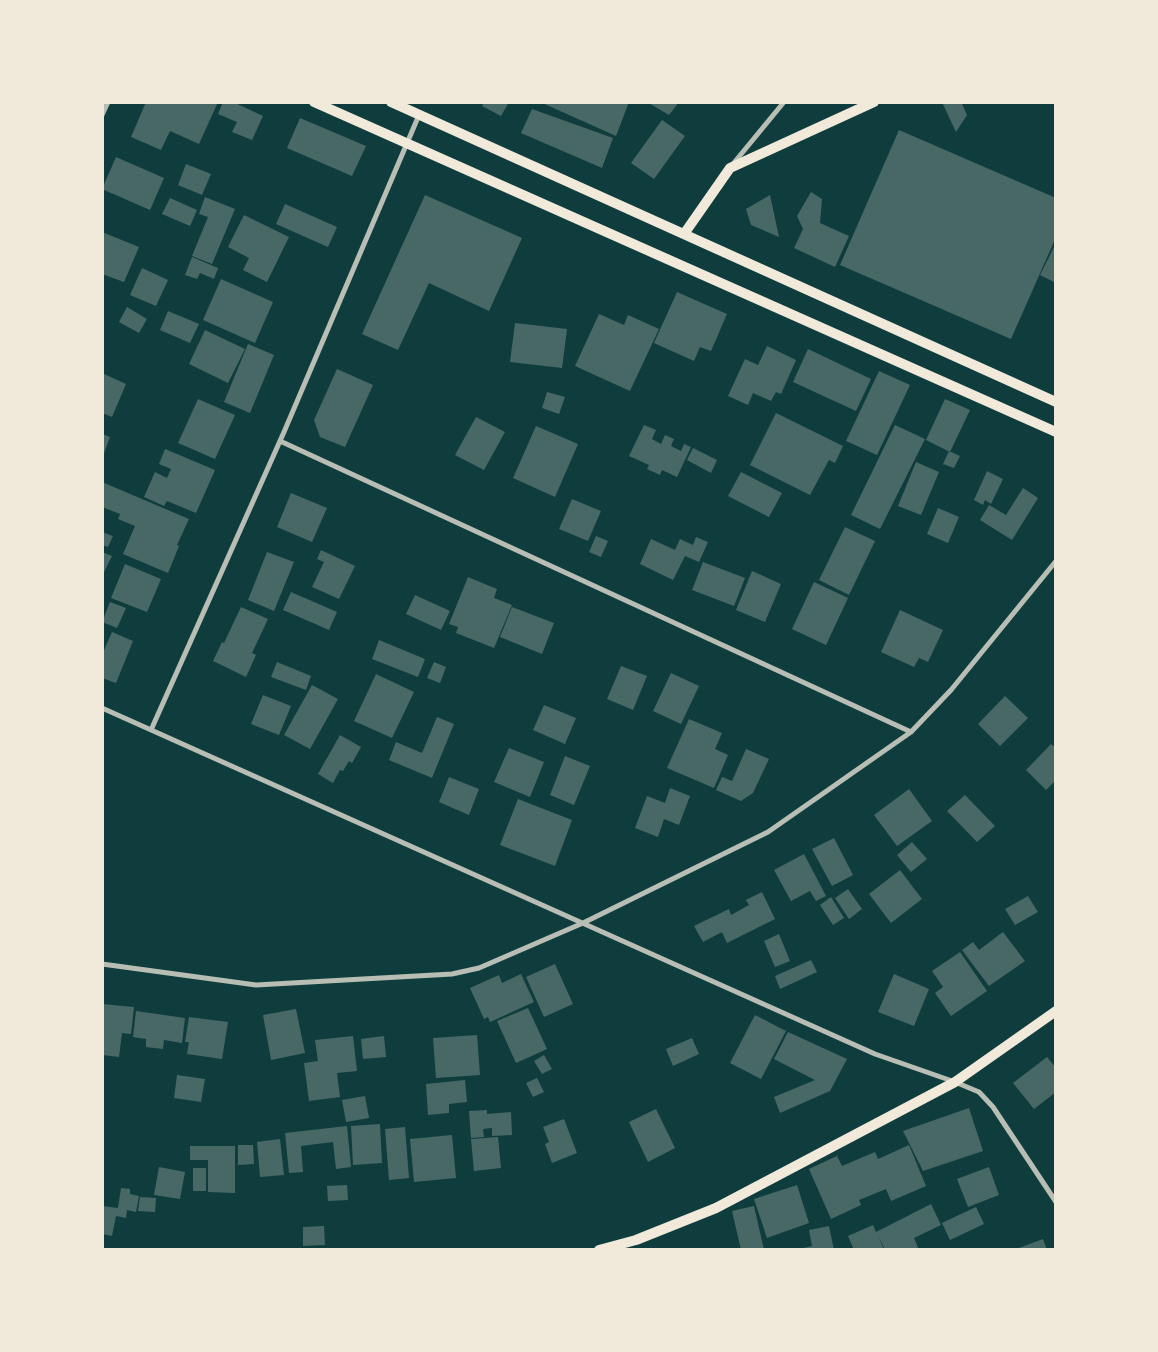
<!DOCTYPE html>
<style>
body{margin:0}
#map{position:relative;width:1158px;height:1352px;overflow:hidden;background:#0f3d3e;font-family:"Alegreya Sans",sans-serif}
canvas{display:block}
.frame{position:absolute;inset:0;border:104px solid #f1e9da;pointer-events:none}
</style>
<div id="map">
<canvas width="1158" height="1352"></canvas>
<div class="frame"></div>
</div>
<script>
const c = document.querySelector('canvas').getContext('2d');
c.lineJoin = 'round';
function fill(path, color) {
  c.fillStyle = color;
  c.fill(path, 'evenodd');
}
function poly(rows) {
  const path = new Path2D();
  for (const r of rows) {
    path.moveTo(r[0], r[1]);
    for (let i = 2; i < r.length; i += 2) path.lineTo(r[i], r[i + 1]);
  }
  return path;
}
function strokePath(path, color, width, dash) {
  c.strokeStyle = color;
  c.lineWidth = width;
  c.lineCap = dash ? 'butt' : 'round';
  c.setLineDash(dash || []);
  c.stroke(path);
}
fill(poly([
 [146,102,218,102,199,144,170,131,161,150,131,137],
 [223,102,233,102,263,116,252,140,232,132,237,122,218,114],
 [484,102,509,102,501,116,482,106],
 [540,102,629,102,616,136],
 [647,102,679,102,669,115],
 [942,102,961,102,967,115,956,132],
 [532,109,613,138,602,168,521,133],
 [300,118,366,146,352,176,287,148],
 [662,120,685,136,654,179,631,163],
 [899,130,1056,198,1056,237,1011,339,840,265],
 [116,157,164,178,150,210,102,189],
 [186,164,211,174,202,195,178,185],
 [811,192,822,199,820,223,849,236,835,267,794,248,803,229,797,216],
 [425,195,522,238,489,311,429,283,398,350,362,334],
 [770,195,779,237,751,225,746,209],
 [205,197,235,209,212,264,192,256,208,217,199,214],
 [170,198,197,210,190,226,162,214],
 [285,204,337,227,328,247,276,224],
 [244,215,289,237,267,282,243,270,249,258,228,247],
 [102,232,139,247,124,282,102,274],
 [1056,243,1056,278,1054,282,1040,275],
 [192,257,218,268,214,279,200,273,197,279,185,275],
 [142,268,168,280,156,306,130,295],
 [221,279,273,302,255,343,203,320],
 [677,292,727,314,711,351,700,347,694,361,654,343],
 [127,307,147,319,139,333,119,322],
 [168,311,199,324,190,343,160,330],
 [599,314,624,325,628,315,659,329,630,391,575,366],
 [515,323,567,329,562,368,510,362],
 [205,330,245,349,228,383,189,364],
 [248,344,274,355,250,413,224,402],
 [767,346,796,360,781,394,776,392,771,401,753,393,748,405,728,396,745,359,758,365],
 [808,349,871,379,856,411,793,382],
 [337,369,373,385,345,447,320,437,314,420],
 [879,371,910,385,877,455,846,441],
 [102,373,126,384,112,417,102,413],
 [547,392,565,397,559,414,542,408],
 [198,399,235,415,215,459,178,443],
 [945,399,970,410,950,452,926,440],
 [776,413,843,446,835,463,829,460,810,495,750,465],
 [476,417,505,432,484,470,455,455],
 [644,425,656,430,652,439,661,444,665,435,674,439,671,446,681,451,684,444,691,447,677,477,662,470,660,475,647,469,649,465,629,456],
 [895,425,925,439,880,529,851,515],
 [536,426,578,444,555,497,513,478],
 [102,434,110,437,103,456,102,456],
 [693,448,717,460,711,473,687,460],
 [165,449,215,470,196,513,167,501,164,506,144,497,155,472,167,478,171,469,159,464],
 [949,451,960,456,954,468,943,464],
 [916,462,939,472,921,515,898,506],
 [987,471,1003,479,991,504,985,500,983,505,974,500],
 [741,472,782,493,769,517,728,496],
 [102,482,189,519,177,545,179,546,168,573,123,554,135,526,118,519,120,514,102,507],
 [1023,488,1038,498,1012,540,980,520,989,505,1006,515],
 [291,493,327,508,312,542,277,527],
 [572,499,601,511,588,541,559,529],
 [938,508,959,517,948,543,927,534],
 [845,527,875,541,849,595,819,580],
 [102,532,113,536,108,547,102,545],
 [596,536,608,541,601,557,589,552],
 [696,537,708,542,699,562,685,556,673,580,640,564,651,539,675,550,680,539,693,545],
 [321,550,355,566,339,599,312,587,324,562,317,559],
 [102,552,112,556,102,576],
 [267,552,294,562,274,611,248,600],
 [703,562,745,578,734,606,692,590],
 [125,564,161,579,147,612,111,598],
 [752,571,781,584,765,622,736,610],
 [468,577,497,589,494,598,512,605,494,648,456,633,458,627,449,624],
 [814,582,848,598,826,645,792,629],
 [291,592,337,612,329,630,283,610],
 [415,595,450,611,441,630,406,614],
 [110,602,126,608,117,628,102,622],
 [241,607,268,619,252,653,256,655,246,677,213,661,222,642,224,643],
 [512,607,554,623,542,654,500,637],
 [900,610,943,630,928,662,919,658,914,667,881,652],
 [112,632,133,641,116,683,102,678,102,655],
 [379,640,425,659,418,677,372,659],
 [277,662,311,676,306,690,271,677],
 [434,662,446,667,440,683,427,678],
 [621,666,647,676,633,710,607,699],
 [671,673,699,686,681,724,653,711],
 [376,674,414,692,392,738,354,721],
 [312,685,338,699,310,749,284,735],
 [263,695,291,706,279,735,251,724],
 [1005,696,1028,718,1000,746,978,724],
 [544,705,576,718,565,744,533,730],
 [437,717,454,724,432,778,389,760,396,742,422,753],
 [689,719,722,733,715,749,728,755,714,788,667,768],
 [340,735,361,747,352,763,349,761,343,771,340,770,333,783,318,774],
 [1051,744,1056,748,1056,780,1046,790,1026,770],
 [509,748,544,762,530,797,494,782],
 [746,749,769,759,753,793,741,801,716,790,722,777,732,781],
 [565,756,590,766,574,805,550,795],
 [449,777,479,789,469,815,439,802],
 [670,788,690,796,679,825,664,819,658,837,635,828,647,796,665,803],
 [909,789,932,821,897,846,874,815],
 [965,795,995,826,977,842,947,811],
 [518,799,572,820,555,866,500,845],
 [834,838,853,875,832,886,812,849],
 [912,842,927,859,911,872,897,855],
 [804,854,826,896,816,901,810,891,791,901,774,870],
 [900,870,922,899,891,923,869,894],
 [848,889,862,909,849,919,835,898],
 [762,892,775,919,727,943,722,932,703,942,694,926,729,909,731,915,749,905,746,900],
 [1028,896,1038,912,1015,925,1005,909],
 [831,897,844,918,833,925,820,905],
 [1003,932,1025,961,989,986,962,950,973,942,979,950],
 [779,934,790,961,775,967,764,941],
 [960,952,987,991,951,1016,935,993,943,987,932,971],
 [811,960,817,972,780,989,775,976],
 [555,964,573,1004,544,1017,526,977],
 [521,974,534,1002,490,1022,488,1017,484,1019,470,988,499,975,502,983],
 [894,974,929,989,914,1026,878,1012],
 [102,1004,134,1007,131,1034,122,1033,119,1057,102,1055],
 [528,1008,547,1049,516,1063,497,1021],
 [296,1009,305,1053,271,1060,263,1015],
 [136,1011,185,1018,182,1043,164,1040,163,1049,146,1047,146,1039,133,1037],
 [755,1015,786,1031,761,1079,730,1063],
 [189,1017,228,1022,222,1059,187,1054,189,1042,185,1042],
 [788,1032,847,1059,830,1091,780,1113,774,1097,815,1080,774,1059],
 [477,1035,480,1075,436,1078,433,1038],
 [353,1036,357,1071,337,1073,340,1097,309,1101,304,1063,318,1061,315,1040],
 [384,1036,386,1057,363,1059,361,1039],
 [692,1038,699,1054,673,1066,666,1049],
 [544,1055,552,1069,542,1074,534,1061],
 [1047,1057,1056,1068,1056,1092,1034,1109,1013,1083],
 [177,1075,205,1079,201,1102,174,1098],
 [537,1078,544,1092,533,1097,526,1083],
 [465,1080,467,1102,449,1104,449,1113,428,1115,426,1084],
 [365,1096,369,1118,346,1122,342,1100],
 [969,1108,983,1151,923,1171,903,1131],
 [656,1109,675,1148,648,1162,629,1122],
 [487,1110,487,1114,511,1112,512,1135,492,1136,492,1128,483,1129,484,1137,471,1138,469,1111],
 [564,1119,577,1153,552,1163,545,1144,549,1142,543,1127],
 [380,1124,382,1163,353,1165,351,1126],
 [347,1126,351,1167,336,1169,333,1142,301,1146,303,1172,289,1173,285,1133],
 [405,1127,409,1178,389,1180,385,1129],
 [452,1135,456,1178,414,1182,410,1139],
 [498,1137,501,1168,474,1171,471,1139],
 [280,1139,284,1175,260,1177,257,1142],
 [238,1145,253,1145,254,1164,238,1165],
 [909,1145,926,1186,891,1201,886,1189,859,1200,861,1205,831,1219,809,1169,837,1156,842,1166,875,1152,878,1159],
 [190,1146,235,1146,235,1193,208,1192,208,1160,190,1160],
 [159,1167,185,1172,180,1199,154,1195],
 [989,1167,999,1195,968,1207,957,1179],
 [193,1168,206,1168,206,1191,193,1191],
 [347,1185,348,1200,328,1201,327,1186],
 [797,1185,809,1223,767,1238,754,1199],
 [121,1188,130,1189,130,1194,139,1196,136,1212,127,1210,126,1218,116,1216,112,1236,102,1234,102,1206,118,1208],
 [140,1197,156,1198,155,1212,138,1211],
 [931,1204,941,1225,914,1238,919,1250,885,1250,878,1235,884,1250,854,1250,848,1236,873,1225,876,1232],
 [754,1206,764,1250,741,1250,732,1211],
 [976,1207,984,1224,950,1240,942,1223],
 [324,1226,325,1245,303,1246,303,1227],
 [829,1226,834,1250,805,1250,804,1248,812,1246,809,1230],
 [1043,1239,1047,1250,1016,1250,1016,1249]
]), '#486865');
strokePath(poly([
 [102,115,108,102],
 [733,164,784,102],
 [280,441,911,732],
 [102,708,875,1054,955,1082,979,1092,993,1107,1056,1202],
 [151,730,284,432,419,115],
 [102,964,256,985,452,974,479,968,583,923,768,832,911,732,951,690,1056,561]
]), '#b8beb3', 5);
strokePath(poly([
 [314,102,1056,432],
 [391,102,1056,402],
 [684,234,730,168,874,102],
 [599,1250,636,1240,716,1208,955,1082,1056,1011]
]), '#f1e9da', 10);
</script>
